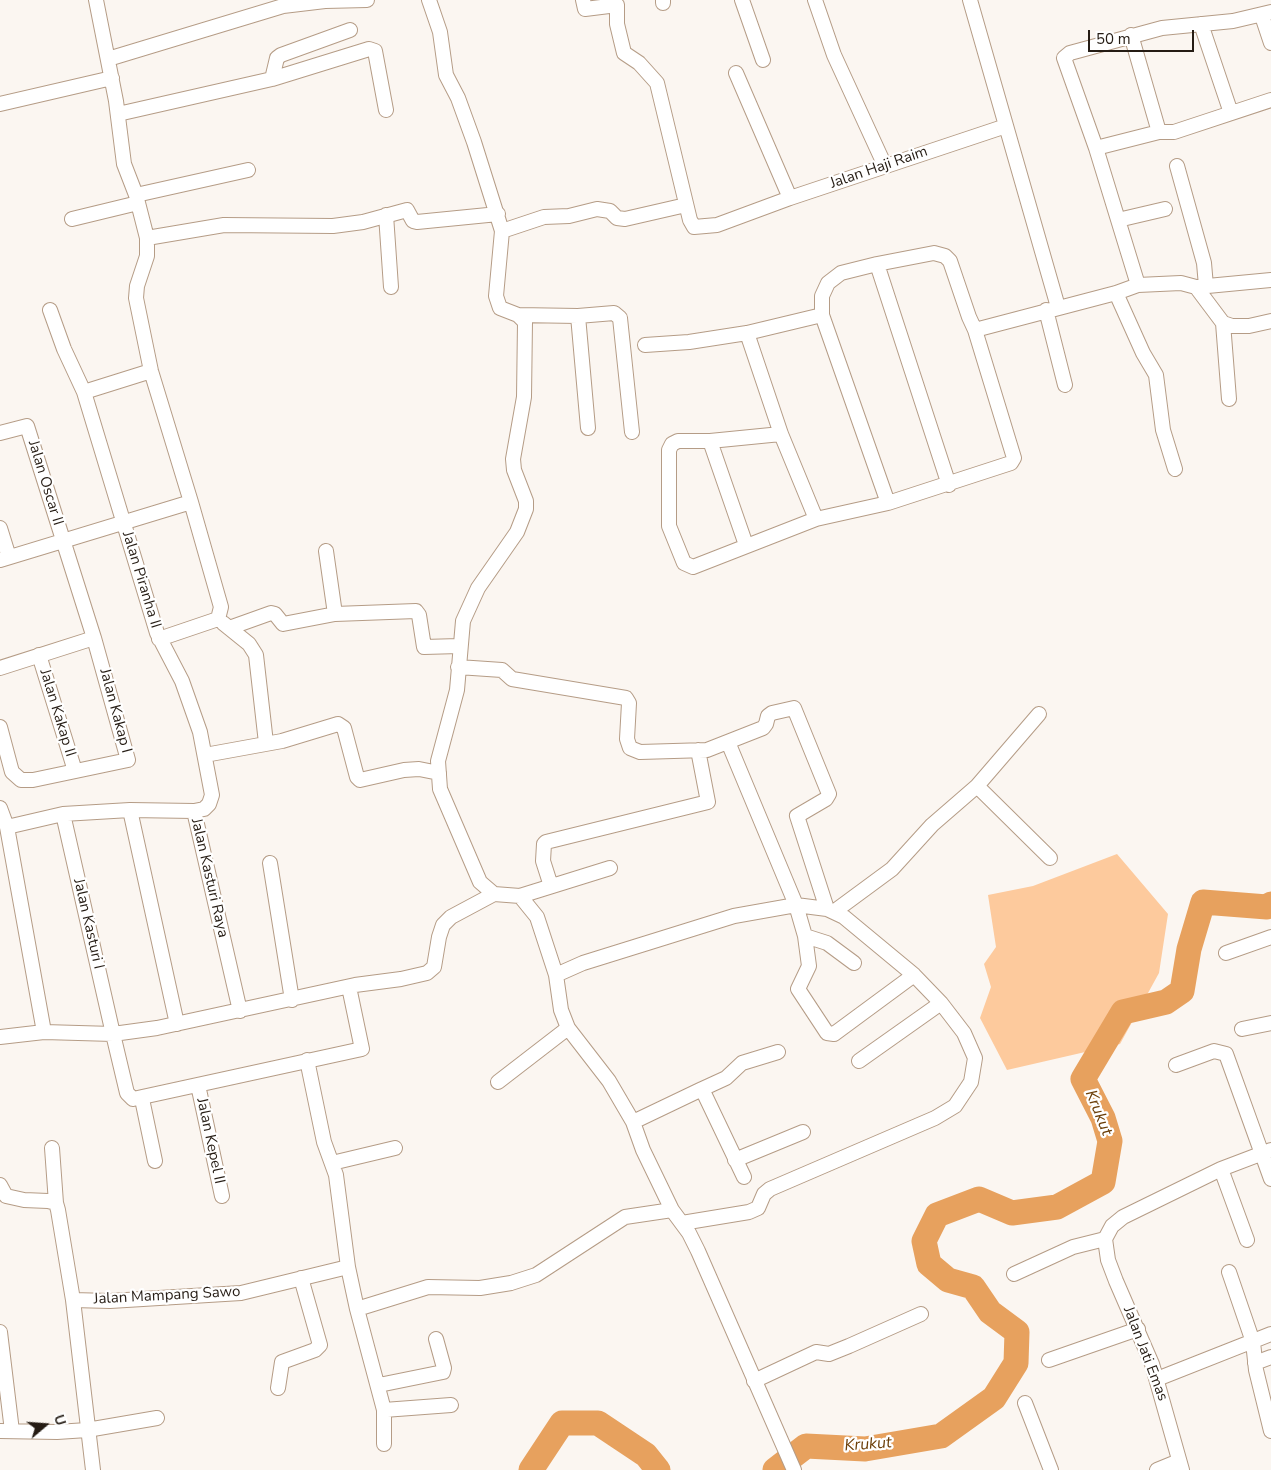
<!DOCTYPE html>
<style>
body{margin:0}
#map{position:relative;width:1271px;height:1470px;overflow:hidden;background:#fbf6f1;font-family:"Nunito Sans",sans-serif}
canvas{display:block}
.north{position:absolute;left:20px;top:1400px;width:50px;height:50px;-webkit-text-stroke:4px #fff;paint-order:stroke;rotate:72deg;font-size:14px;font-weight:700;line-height:20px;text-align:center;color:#251c14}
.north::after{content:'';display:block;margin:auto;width:18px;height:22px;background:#251c14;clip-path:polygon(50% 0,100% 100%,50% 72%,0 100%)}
.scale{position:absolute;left:1088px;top:30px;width:106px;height:22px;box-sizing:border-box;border:2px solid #251c14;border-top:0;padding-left:6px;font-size:15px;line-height:18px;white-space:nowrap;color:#251c14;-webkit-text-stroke:4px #fff;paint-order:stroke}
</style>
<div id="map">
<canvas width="1271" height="1470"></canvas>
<div class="north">U</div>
<div class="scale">50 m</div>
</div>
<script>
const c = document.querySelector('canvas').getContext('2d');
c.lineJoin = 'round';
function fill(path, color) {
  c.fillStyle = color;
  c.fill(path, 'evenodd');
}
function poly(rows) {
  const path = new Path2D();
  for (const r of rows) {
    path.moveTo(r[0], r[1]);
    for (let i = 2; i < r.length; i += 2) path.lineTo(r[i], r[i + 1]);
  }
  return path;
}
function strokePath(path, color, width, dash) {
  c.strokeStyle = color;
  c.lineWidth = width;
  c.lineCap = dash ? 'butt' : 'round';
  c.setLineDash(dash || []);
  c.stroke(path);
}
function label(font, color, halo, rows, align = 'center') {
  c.font = font + ' "Nunito Sans",sans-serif';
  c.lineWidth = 4.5;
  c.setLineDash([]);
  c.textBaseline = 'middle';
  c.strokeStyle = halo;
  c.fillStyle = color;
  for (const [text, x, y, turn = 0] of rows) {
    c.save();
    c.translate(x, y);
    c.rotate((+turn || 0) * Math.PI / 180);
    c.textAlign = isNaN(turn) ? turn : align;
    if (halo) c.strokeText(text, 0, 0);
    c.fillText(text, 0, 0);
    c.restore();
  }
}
fill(poly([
 [1117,854,1168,914,1159,973,1120,1044,1007,1070,980,1018,991,987,984,964,996,947,988,895,1033,886]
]), '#fdca9d');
strokePath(poly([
 [531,1470,562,1423,598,1423,646,1455,658,1470],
 [775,1470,806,1446,865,1449,941,1436,994,1398,1016,1363,1017,1332,990,1312,973,1287,948,1280,929,1264,924,1241,937,1215,979,1199,1012,1213,1057,1207,1103,1182,1110,1141,1103,1118,1083,1079,1123,1012,1166,1002,1182,991,1189,949,1203,902,1267,907,1271,904]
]), '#e7a15e', 25);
const minor = poly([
 [96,0,116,101,124,164,136,195,147,238,147,256,137,286,136,298,151,371,191,502,221,607,218,619,159,639],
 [429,0,440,32,446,75,458,98,474,142,502,231,496,296,500,308,518,315,525,322,524,397,513,459,514,470,526,501,526,509,517,532,478,588,463,621,457,690,438,761,440,789,480,882,494,894],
 [583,0,585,9,617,5,617,24,624,53,639,63,657,83,690,220,694,227,717,225,790,198,1006,126],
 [663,0,663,3],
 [742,0,763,60],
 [815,0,834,55,885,166],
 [970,0,1058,307],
 [1262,16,1271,43],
 [1201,24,1231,113],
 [1131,35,1159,132],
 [108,59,283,6,325,1,367,0],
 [736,73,790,198],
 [272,79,277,58,281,55,350,30],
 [0,104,112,78],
 [118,114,272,79,369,49,375,51,386,110],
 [1096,148,1159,132,1174,132,1271,100],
 [1177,166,1204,263,1206,286],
 [136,195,248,170],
 [386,215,391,287],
 [72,219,138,203],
 [1118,220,1165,209],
 [502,231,544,217,569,216,597,209,610,211,617,218,625,219,686,205],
 [147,238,224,225,333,226,363,222,407,210,413,221,417,222,498,214],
 [877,264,949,485],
 [1138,285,1096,148,1064,58,1070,53,1162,28,1233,21,1271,12],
 [1197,287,1271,280],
 [1116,293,1143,353,1156,375,1163,430,1175,469],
 [50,310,64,349,84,392,157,633,182,681,200,732,212,795,209,804,204,809,194,811],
 [1046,310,1065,385],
 [518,315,578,316,588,428],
 [822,315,888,503],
 [578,316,614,313,620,318,632,432],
 [1223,323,1229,399],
 [747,333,781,434,816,519],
 [645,345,689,342,747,333,822,315,822,296,828,283,841,273,877,264,934,253,945,256,950,261,969,317,975,330,1116,293,1138,285,1181,283,1196,287,1223,323,1232,326,1249,326,1271,321],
 [84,392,151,371],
 [0,433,27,426,94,638,128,760,33,780,21,780,12,772,0,727],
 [781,434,710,441,678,441,672,444,669,450,669,526,684,563,693,567,816,519,888,503,1011,463,1014,458,975,330],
 [710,441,746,545],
 [0,528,9,557],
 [0,560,191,502],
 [335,614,416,611,419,615,424,647,459,646],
 [223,623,249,644,256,655,266,743],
 [229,628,271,613,275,614,283,624,335,614,326,551],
 [39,655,75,771],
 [458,667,502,670,512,679,626,698,629,703,627,739,630,748,640,752,707,750,763,728,766,724,768,716,772,713,794,708,829,794,826,799,797,816,827,909],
 [0,668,94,638],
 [728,742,796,905,805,936,809,966,798,989,827,1033,834,1034,914,975],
 [205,755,282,741,338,724,344,728,357,777,360,780,404,770,419,769,439,773],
 [977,786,1050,858],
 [0,808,7,827,44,1032],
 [130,810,177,1024],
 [63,814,113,1034,127,1093,133,1099,362,1049,349,987],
 [7,827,63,814,130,810,194,811,240,1011],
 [270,863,292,1000],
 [551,886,543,861,544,844,546,842,708,802,698,750],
 [520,896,610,868],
 [835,911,892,869,932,825,977,786,1039,714],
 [805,936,827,943,854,963],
 [1226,953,1271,937],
 [556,975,583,963,734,916,796,905,827,909,844,917,914,975,941,1003,964,1033,975,1058,971,1082,955,1106,935,1118,770,1189,764,1194,758,1208,749,1212,682,1223],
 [1242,1029,1271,1023],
 [0,1037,44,1032,113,1034,157,1028,355,985,401,979,427,973,434,967,439,937,443,925,451,917,494,894,520,896,537,917,556,975,561,1010,568,1028,609,1081,633,1122,643,1150,672,1210,689,1233,698,1251,794,1470],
 [307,1060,324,1142,336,1175,348,1267,357,1309,384,1410,384,1444],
 [859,1061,941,1003],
 [1176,1065,1214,1051,1226,1054,1271,1179],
 [498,1082,568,1028],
 [198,1085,222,1196],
 [702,1089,726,1078,742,1063,778,1052],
 [142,1099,155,1161],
 [633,1122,702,1089,744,1177],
 [52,1148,56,1203],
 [735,1160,803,1132],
 [332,1163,395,1148],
 [1221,1169,1247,1240],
 [0,1185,6,1196,24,1200,48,1201,56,1203,58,1210,73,1300,93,1470],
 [1105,1239,1108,1260,1116,1281,1152,1364,1182,1470],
 [1229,1272,1253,1342,1256,1370,1271,1431],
 [1014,1274,1073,1247,1105,1239,1112,1226,1123,1217,1221,1169,1271,1150],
 [73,1300,110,1301,241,1293,348,1267],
 [357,1309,428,1287,480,1288,511,1283,536,1275,625,1217,672,1210],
 [0,1332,12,1431],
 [1049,1360,1138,1329],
 [1255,1363,1271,1357],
 [1157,1379,1271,1334],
 [754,1381,816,1352,829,1354,849,1346,921,1314],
 [379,1385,443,1372,444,1368,436,1339],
 [278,1388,282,1362,315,1350,320,1345,301,1278],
 [1025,1403,1051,1470],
 [384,1410,451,1405],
 [0,1431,57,1432,87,1430,157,1418],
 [1157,1470,1179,1461]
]);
strokePath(minor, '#b59c86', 16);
strokePath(minor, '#fff', 14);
label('15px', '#251c14', '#fff', [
 ["Jalan Haji Raim",879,168,-19],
 ["Jalan Oscar II",45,483,73],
 ["Jalan Piranha II",141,580,73],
 ["Jalan Kakap I",115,711,75],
 ["Jalan Kakap II",57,713,73],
 ["Jalan Kasturi Raya",209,878,77],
 ["Jalan Kasturi I",88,924,77],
 ["Jalan Kepel II",210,1141,78],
 ["Jalan Mampang Sawo",167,1296,-3],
 ["Jalan Jati Emas",1145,1354,69]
]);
label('italic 16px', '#6b3e08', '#fff', [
 ["Krukut",1098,1113,68],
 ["Krukut",868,1445,-4]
]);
</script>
